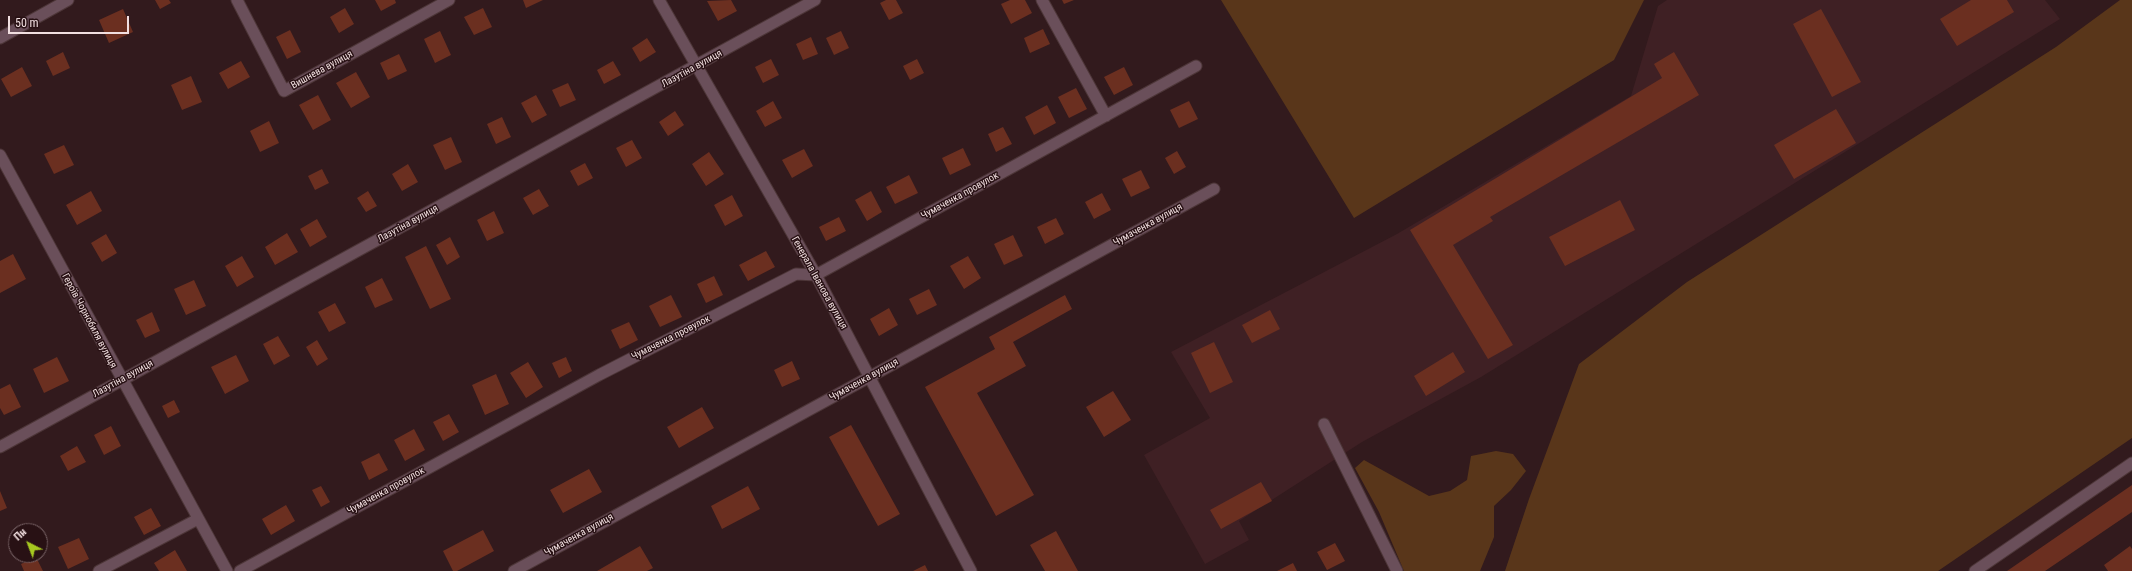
<!DOCTYPE html>
<meta charset="utf-8">
<style>
body{margin:0}
#map{position:relative;width:2132px;height:571px;overflow:hidden;background:#321a1d;font-family:"Roboto Condensed",sans-serif}
canvas{display:block}
.north{position:absolute;left:8px;top:523px;width:40px;height:40px;box-sizing:border-box;background:#281114;border:1px solid #786366;border-radius:50%;rotate:318deg;font-size:11px;font-weight:700;line-height:16px;text-align:center;color:#f1dfe0}
.north::after{content:'';display:block;margin:auto;width:14px;height:18px;background:#a6c820;clip-path:polygon(50% 0,100% 100%,50% 72%,0 100%)}
.scale{position:absolute;left:8px;top:16px;width:121px;height:18px;box-sizing:border-box;border:2px solid #f1dfe0;border-top:0;padding-left:5px;font-size:12px;line-height:14px;white-space:nowrap;color:#f1dfe0;-webkit-text-stroke:3px #281114;paint-order:stroke}
</style>
<div id="map">
<canvas width="2132" height="571"></canvas>
<div class="north">Пн</div>
<div class="scale">50 m</div>
</div>
<script>
const c = document.querySelector('canvas').getContext('2d');
c.lineJoin = 'round';
function fill(path, color) {
  c.fillStyle = color;
  c.fill(path, 'evenodd');
}
function poly(rows) {
  const path = new Path2D();
  for (const r of rows) {
    path.moveTo(r[0], r[1]);
    for (let i = 2; i < r.length; i += 2) path.lineTo(r[i], r[i + 1]);
  }
  return path;
}
function strokePath(path, color, width, dash) {
  c.strokeStyle = color;
  c.lineWidth = width;
  c.lineCap = dash ? 'butt' : 'round';
  c.setLineDash(dash || []);
  c.stroke(path);
}
function label(font, color, halo, rows, align = 'center') {
  c.font = font + ' "Roboto Condensed",sans-serif';
  c.lineWidth = 3;
  c.setLineDash([]);
  c.textBaseline = 'middle';
  c.strokeStyle = halo;
  c.fillStyle = color;
  for (const [text, x, y, turn = 0] of rows) {
    c.save();
    c.translate(x, y);
    c.rotate((+turn || 0) * Math.PI / 180);
    c.textAlign = isNaN(turn) ? turn : align;
    if (halo) c.strokeText(text, 0, 0);
    c.fillText(text, 0, 0);
    c.restore();
  }
}
fill(poly([
 [1667,0,2045,0,2060,19,1481,377,1362,442,1239,521,1249,540,1205,564,1144,455,1210,418,1171,352,1397,234,1631,96,1658,6]
]), '#3f2024');
fill(poly([
 [1221,0,1644,0,1614,60,1354,218],
 [2120,0,2132,0,2132,438,1938,571,1505,571,1529,499,1579,364,1687,282,2056,47],
 [1496,451,1513,454,1526,471,1511,490,1494,506,1494,537,1480,571,1404,571,1379,512,1355,468,1364,460,1429,496,1450,491,1467,480,1471,456]
]), '#59361a');
fill(poly([
 [155,0,169,0,171,3,160,9],
 [375,0,395,0,396,3,381,11],
 [523,0,543,0,526,8],
 [731,0,737,11,718,21,707,1],
 [886,0,896,0,903,13,889,20,880,3],
 [1010,0,1025,0,1032,13,1011,24,1001,4],
 [1062,0,1074,0,1064,4],
 [1971,0,2007,0,2014,12,1957,46,1940,19],
 [345,8,354,24,339,33,330,17],
 [483,8,492,27,474,35,464,17],
 [123,9,133,32,109,43,99,20],
 [1821,9,1861,82,1832,97,1793,24],
 [1043,29,1050,44,1030,53,1024,38],
 [290,30,301,52,287,59,276,37],
 [440,31,451,55,435,63,424,39],
 [841,31,849,48,834,55,826,38],
 [811,37,818,54,803,60,796,44],
 [647,38,656,52,640,62,632,48],
 [63,52,70,68,53,76,46,61],
 [1674,52,1699,95,1490,217,1493,221,1453,245,1513,345,1488,359,1410,230,1662,78,1654,64],
 [399,54,407,71,388,80,380,63],
 [771,59,779,75,763,83,755,67],
 [917,59,924,73,910,80,903,66],
 [241,61,250,77,228,89,219,73],
 [613,61,621,75,604,84,597,70],
 [22,67,32,86,11,97,1,79],
 [1124,67,1133,85,1114,95,1104,77],
 [356,72,370,97,351,108,336,83],
 [191,76,202,102,182,110,171,85],
 [568,83,576,100,560,107,552,90],
 [1076,88,1087,109,1069,118,1058,97],
 [318,95,331,120,313,130,299,105],
 [536,95,547,115,532,123,521,103],
 [773,101,782,118,765,127,756,111],
 [1189,101,1198,119,1179,128,1170,110],
 [1047,105,1056,123,1034,135,1025,117],
 [1836,109,1856,143,1794,179,1774,145],
 [675,111,684,125,668,136,659,122],
 [502,117,511,137,496,144,487,124],
 [269,121,279,143,260,152,250,131],
 [1003,127,1012,144,996,152,988,134],
 [451,137,462,162,445,170,433,145],
 [632,140,642,158,626,167,616,148],
 [64,145,74,165,54,174,44,154],
 [963,148,971,165,950,175,942,158],
 [804,149,813,166,792,178,782,160],
 [1177,151,1186,167,1174,174,1165,158],
 [709,152,724,174,706,186,692,164],
 [585,163,593,178,578,186,570,171],
 [408,164,418,182,402,191,392,174],
 [322,169,329,183,315,190,308,176],
 [1141,170,1150,188,1131,197,1122,179],
 [909,175,918,193,895,204,886,187],
 [539,189,549,206,533,215,523,198],
 [91,191,102,211,77,225,66,205],
 [368,191,377,206,366,212,357,198],
 [871,191,882,212,867,221,855,200],
 [1102,193,1111,210,1094,219,1085,202],
 [732,195,743,216,725,226,714,205],
 [1620,200,1635,230,1565,266,1549,237],
 [494,211,504,233,487,241,477,220],
 [839,217,846,231,826,241,819,227],
 [1056,218,1064,234,1045,244,1037,227],
 [317,219,327,237,310,247,300,229],
 [287,233,298,252,275,265,265,247],
 [106,234,117,253,102,262,91,243],
 [1013,235,1023,256,1004,265,994,244],
 [450,237,460,257,447,265,436,245],
 [426,246,451,299,430,309,405,257],
 [766,251,775,267,748,281,739,265],
 [13,254,26,279,0,293,0,261],
 [242,256,254,277,237,287,225,266],
 [968,256,981,278,964,289,950,266],
 [714,276,723,295,706,303,697,284],
 [382,278,393,300,375,308,365,287],
 [194,280,206,306,186,315,174,289],
 [929,289,937,305,917,315,909,299],
 [671,295,682,317,660,327,649,306],
 [1065,295,1072,309,1013,342,1026,366,977,393,1034,495,996,516,925,387,995,349,989,337],
 [335,303,346,323,329,332,318,312],
 [889,308,898,325,879,336,870,319],
 [1270,310,1280,329,1252,343,1242,325],
 [152,312,160,331,145,338,136,320],
 [629,322,638,340,620,349,611,330],
 [278,336,290,356,274,365,263,344],
 [317,340,328,359,317,366,306,347],
 [1214,342,1233,382,1210,393,1191,353],
 [1453,352,1465,372,1426,396,1414,376],
 [236,355,249,381,225,394,211,367],
 [57,357,69,381,44,393,33,369],
 [566,357,572,371,559,378,552,363],
 [792,361,800,379,782,387,774,370],
 [528,362,543,387,526,398,510,373],
 [496,374,509,404,485,415,472,385],
 [10,384,21,407,4,415,0,408,0,389],
 [1113,391,1131,420,1104,437,1086,407],
 [174,400,180,412,168,418,162,406],
 [702,407,714,428,679,448,667,427],
 [449,414,459,432,443,441,433,422],
 [851,425,900,514,878,526,829,437],
 [111,426,121,446,104,455,94,435],
 [414,429,425,450,405,461,394,440],
 [77,446,86,462,68,471,60,456],
 [379,453,388,470,369,480,361,462],
 [589,469,602,492,563,513,550,490],
 [1261,482,1272,501,1221,529,1210,510],
 [2132,485,2132,512,2045,571,2007,571],
 [321,486,330,502,321,507,312,490],
 [748,486,760,509,722,529,711,506],
 [0,491,7,508,0,511],
 [286,505,295,521,271,535,262,519],
 [151,508,161,526,144,535,134,517],
 [483,530,494,551,457,571,453,571,443,551],
 [1056,531,1078,571,1045,571,1030,545],
 [79,538,89,559,68,569,58,547],
 [1335,543,1345,561,1327,570,1317,552],
 [640,546,653,568,647,571,597,571],
 [2130,546,2132,549,2132,571,2108,571,2104,565],
 [175,550,187,571,159,571,154,563],
 [36,557,43,571,24,571,21,564],
 [1293,563,1297,571,1277,571],
 [925,565,928,571,913,571]
]), '#6b2f20');
const minor = poly([
 [237,0,284,91,449,0],
 [1042,0,1106,116],
 [0,38,68,0],
 [0,155,227,571],
 [1324,424,1397,571],
 [0,447,815,0],
 [99,571,198,519],
 [240,571,599,375,796,274,816,275,1196,66],
 [514,571,1214,189],
 [1975,571,2132,463]
]);
const tertiary = poly([
 [659,0,816,275,971,571]
]);
strokePath(minor, '#4d3638', 13);
strokePath(tertiary, '#4d3638', 13);
strokePath(minor, '#6a4f5a', 11);
strokePath(tertiary, '#6a4f5a', 11);
label('10px', '#f1dfe0', '#281114', [
 ["Лазутіна вулиця",692,69,-29],
 ["Вишнева вулиця",322,70,-29],
 ["Чумаченка провулок",960,196,-29],
 ["Лазутіна вулиця",408,224,-29],
 ["Чумаченка вулиця",1148,225,-29],
 ["Генерала Іванова вулиця",819,283,61],
 ["Героїв Чорнобиля вулиця",89,321,62],
 ["Чумаченка провулок",671,338,-27],
 ["Лазутіна вулиця",123,379,-29],
 ["Чумаченка вулиця",864,380,-29],
 ["Чумаченка провулок",386,491,-29],
 ["Чумаченка вулиця",579,535,-29]
]);
</script>
